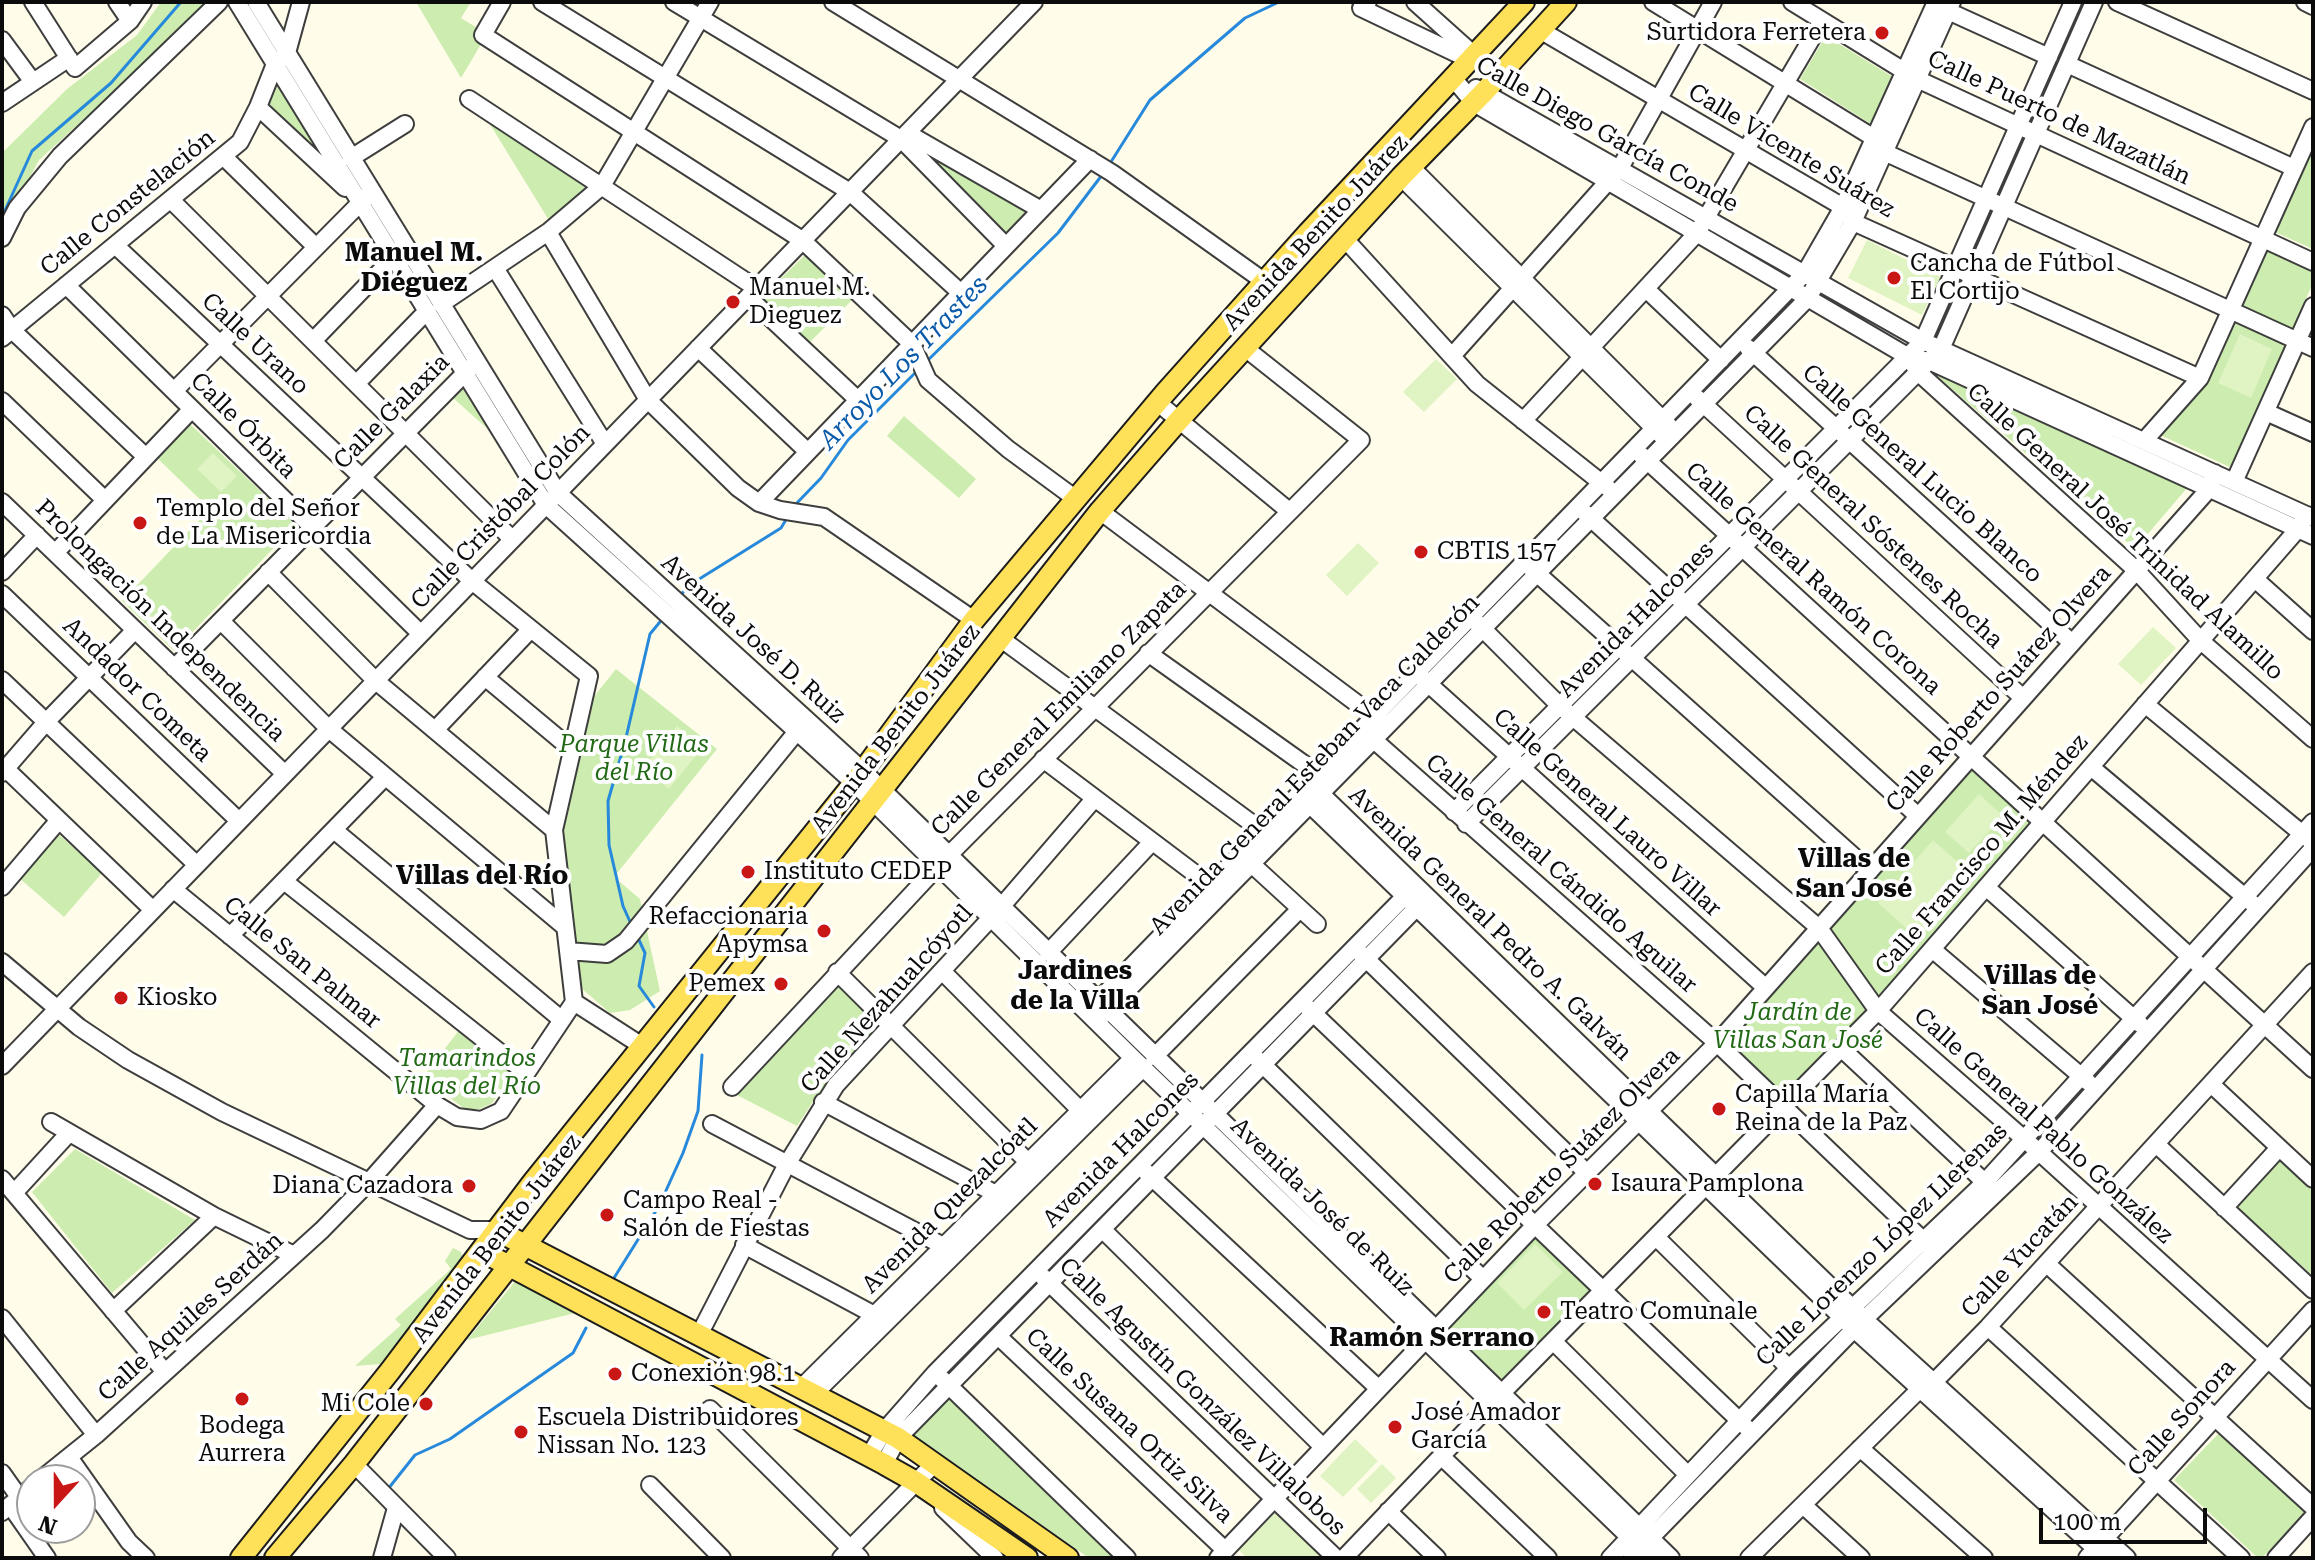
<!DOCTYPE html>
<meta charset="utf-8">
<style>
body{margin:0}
#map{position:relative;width:2315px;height:1560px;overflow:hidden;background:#fffce9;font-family:"Roboto Serif",serif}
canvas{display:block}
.frame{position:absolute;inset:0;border:4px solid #0b0b0b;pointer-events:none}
.north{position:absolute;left:16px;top:1464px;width:80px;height:80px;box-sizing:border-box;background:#fff;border:2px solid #9d9d9d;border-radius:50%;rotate:201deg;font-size:22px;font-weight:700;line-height:32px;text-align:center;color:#0b0b0b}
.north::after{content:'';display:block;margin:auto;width:28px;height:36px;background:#c91716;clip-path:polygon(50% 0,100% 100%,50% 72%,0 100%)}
.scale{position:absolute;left:2039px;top:1508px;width:168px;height:36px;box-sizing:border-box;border:4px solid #0b0b0b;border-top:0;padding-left:10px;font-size:24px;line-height:28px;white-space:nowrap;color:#0b0b0b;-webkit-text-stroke:6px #fff;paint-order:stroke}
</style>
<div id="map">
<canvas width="2315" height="1560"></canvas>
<div class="frame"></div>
<div class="north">N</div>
<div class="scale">100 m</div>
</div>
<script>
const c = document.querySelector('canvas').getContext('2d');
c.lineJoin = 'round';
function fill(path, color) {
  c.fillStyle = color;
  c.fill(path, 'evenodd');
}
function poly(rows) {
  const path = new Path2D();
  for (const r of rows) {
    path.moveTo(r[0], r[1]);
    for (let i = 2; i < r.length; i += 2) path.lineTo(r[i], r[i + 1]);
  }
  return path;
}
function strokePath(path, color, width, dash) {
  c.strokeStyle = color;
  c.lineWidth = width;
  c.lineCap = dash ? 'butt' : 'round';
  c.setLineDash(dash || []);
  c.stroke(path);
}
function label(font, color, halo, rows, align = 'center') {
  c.font = font + ' "Roboto Serif",serif';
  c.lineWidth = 8;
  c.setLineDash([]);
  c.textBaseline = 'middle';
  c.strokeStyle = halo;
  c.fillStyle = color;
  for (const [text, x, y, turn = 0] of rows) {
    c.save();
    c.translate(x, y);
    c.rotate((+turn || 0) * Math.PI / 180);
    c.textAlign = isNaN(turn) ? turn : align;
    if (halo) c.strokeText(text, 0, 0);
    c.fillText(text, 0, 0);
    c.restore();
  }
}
fill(poly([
 [161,2,212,2,39,160,2,230,2,153,67,89,137,35],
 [416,2,471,2,461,18,487,34,461,78],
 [1826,36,1893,77,1871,124,1800,79],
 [275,80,329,169,266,103],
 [483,113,589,184,550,222],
 [916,145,1031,213,1008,237],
 [2313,149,2313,249,2275,232],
 [2268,250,2313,269,2313,283,2292,330,2242,308],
 [805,255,852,300,810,342,762,297],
 [2235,320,2288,344,2232,468,2158,434,2209,379],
 [1934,373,2006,406,2187,488,2135,549],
 [462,386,500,440,452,397],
 [904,416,976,479,959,498,887,436],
 [190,424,296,525,174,651,122,601,210,509,157,458],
 [616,669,717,749,614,877,640,899,660,991,630,1010,610,1013,580,987,559,823,584,709],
 [1970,766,2036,824,1881,1000,1830,930],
 [57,833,102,873,64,917,18,877],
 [1822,939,1871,1010,1787,1100,1725,1043],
 [837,978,884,1023,816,1097,797,1126,735,1094],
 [460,1029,516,1072,491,1104,479,1109,466,1110,423,1077],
 [75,1149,195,1220,112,1293,32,1192],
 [2278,1158,2313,1191,2313,1276,2235,1205],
 [1540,1233,1598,1290,1503,1386,1445,1329],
 [453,1248,461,1252,463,1259,380,1364,355,1366,401,1325,395,1319,451,1269,445,1261],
 [517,1279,579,1312,467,1340],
 [948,1395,1119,1558,1089,1558,913,1434],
 [2219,1433,2305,1513,2262,1558,2258,1558,2174,1480]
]), '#ccedaf');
fill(poly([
 [1867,240,1941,277,1922,315,1848,278],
 [2240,334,2272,349,2251,398,2218,383],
 [1436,359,1457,379,1424,412,1403,392],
 [213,453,237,476,221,492,197,469],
 [1358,543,1379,563,1347,596,1326,575],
 [2153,627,2176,648,2141,685,2118,664],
 [677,726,703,747,669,789,643,768],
 [1979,794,2003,816,1969,853,1945,832],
 [1933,840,1972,875,1917,938,1878,903],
 [1535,1244,1563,1272,1524,1310,1497,1283],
 [1355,1439,1378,1461,1343,1497,1320,1476],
 [1382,1464,1396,1478,1371,1503,1357,1489],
 [1275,1513,1323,1558,1247,1558,1239,1550]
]), '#dff4c2');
strokePath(poly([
 [1109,165,1150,100,1245,18,1279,2],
 [2,217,32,151,111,83,181,2],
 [927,361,1058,233,1102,175],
 [795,505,821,478,848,440,916,372],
 [681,595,688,586,781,528,787,518],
 [631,924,623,906,609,845,608,801,625,742,650,634,664,617],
 [638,938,645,953,639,986,654,1007],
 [614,1278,659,1206,683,1153,698,1111,702,1055],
 [388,1489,415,1455,450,1439,573,1353,586,1328]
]), '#2789db', 3);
const minor = poly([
 [33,2,75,68,130,21,143,2],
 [117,2,130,21],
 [237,2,546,505,854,783,1133,1058,1651,1558],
 [256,2,558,493,863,771,1671,1558],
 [502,2,483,35,802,240,912,344,928,380,1008,449,1076,499],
 [542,2,850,192,961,293],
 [674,2,901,139,1006,246],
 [833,2,1112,173,1265,282],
 [1368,2,1361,8,1470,60],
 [1415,2,1474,55],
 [1653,2,1874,138],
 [1792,2,1917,79,2313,262],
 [2117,2,2313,91],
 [2305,2,2313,6],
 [1948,11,2049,57],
 [1540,30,1843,207,1853,222,2200,378],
 [2,40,33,82],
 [2067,64,2294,168],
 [1453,78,1474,103,1907,356,1929,361,2313,536],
 [1476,88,1923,341,2313,518],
 [469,99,756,288],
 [2,103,69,58],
 [258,107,345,188],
 [907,133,1041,210],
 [1884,152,2313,348],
 [223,156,316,247],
 [351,158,405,124],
 [1411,167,1669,426],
 [1401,177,1661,435],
 [171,200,512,539],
 [548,232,648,400,738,488,759,503,780,510,824,517,974,620],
 [2,238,17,208,60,156,219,2],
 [1345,239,1477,384,1608,488],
 [115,245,472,581,589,676,554,830,574,1002],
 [495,268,605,444],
 [66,285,421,634],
 [1646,289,1721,360],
 [748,297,858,400],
 [441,304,548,232,602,186,710,2],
 [2,315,12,330,146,457],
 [2,338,240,142,258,107,275,64,287,53,301,2],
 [313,341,394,257],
 [698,348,808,452],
 [1748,348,2072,643],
 [1452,356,1620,168,1713,2],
 [1913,364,1918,372,2136,570,2201,641,2313,739],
 [356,384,427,311],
 [174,391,368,195],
 [1697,398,2023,698],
 [2,401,105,500],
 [1157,402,1289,511],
 [2266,412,2313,433],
 [1523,421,1697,233,1822,21],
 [2144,441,2200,378,2313,127],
 [1641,455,2313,1069],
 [2234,482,2313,306],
 [2,502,285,774],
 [759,503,1090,159],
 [1100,511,1383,723],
 [1585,513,1918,816],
 [55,553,192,409],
 [1531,568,1870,871],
 [2,572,37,535],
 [268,572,376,681,554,830],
 [2255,579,2313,631],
 [2,594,239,821],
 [221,621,329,729,565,927],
 [1475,621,1560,706,1819,928,1878,1011,2039,1152,2313,1400],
 [1000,638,1269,836],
 [1148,653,1318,774],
 [174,668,471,367],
 [485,677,570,748],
 [1421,677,1766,988],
 [2,680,197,865],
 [2145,704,2311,841],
 [435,730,531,629],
 [1366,733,1717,1043,1928,1245],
 [1043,759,1218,891],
 [2091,767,2252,903],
 [6,769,153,910],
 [2,773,47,721,135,630],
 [1315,788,1865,1320,2127,1558],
 [1303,798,1854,1329,2106,1558],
 [1454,812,1923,341,2073,2],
 [1466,824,1941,349,2094,2],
 [334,830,562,1020],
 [1245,858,1317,924],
 [284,881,526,1073],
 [2,887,59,820],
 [1986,887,2140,1024],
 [173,889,437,1105,457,1117,481,1120,501,1111,574,1002],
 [230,936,385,777],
 [1932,949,2088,1082],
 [568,951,607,954,626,941,803,724],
 [1048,953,1152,842],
 [1361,954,1587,1173],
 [2,962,79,1027,128,1060,222,1112,470,1230,496,1230],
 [942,971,1080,1110],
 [837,972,1034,1168],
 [574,1002,642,1046],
 [1091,1008,1805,273,1843,207,1936,2],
 [1308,1008,1745,1426],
 [1100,1018,1808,298,1853,222,1952,2],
 [1841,1048,1991,1188],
 [1154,1057,1300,909],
 [1258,1060,1483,1279],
 [2,1066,1034,2],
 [2211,1084,2313,1179],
 [732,1087,938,866,1361,440,1245,348],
 [823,1102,996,1194],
 [51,1122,214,1216,294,1255],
 [712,1124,951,1250],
 [2156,1144,2313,1290],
 [1146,1172,1379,1389],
 [2,1179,165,1372],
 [14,1193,69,1133],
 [2224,1208,2279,1148],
 [1103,1230,1323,1447],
 [1656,1237,1789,1368],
 [744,1245,882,1319],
 [2047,1264,2313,1507],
 [1043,1277,1336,1558],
 [113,1311,214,1216],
 [2,1318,96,1435],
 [1988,1327,2241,1558],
 [699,1335,787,1164,836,1085,1001,907,1095,798],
 [999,1337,1225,1550],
 [1553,1341,1688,1475],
 [942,1379,1127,1558],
 [801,1388,1133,1058],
 [813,1395,1143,1068],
 [710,1409,860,1558],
 [1860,1448,1984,1558],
 [869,1456,884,1431,935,1373,1412,889],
 [1441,1456,1548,1558],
 [69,1457,129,1542,146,1558],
 [354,1464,447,1558],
 [884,1464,898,1438,1422,902],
 [2,1473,19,1497],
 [40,1480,96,1435,322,1230,368,1183,437,1105],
 [650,1485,722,1558],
 [10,1505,47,1558],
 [1803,1505,1861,1558],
 [943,1508,995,1558],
 [1388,1511,1437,1558],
 [2,1512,32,1487],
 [382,1558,396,1508],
 [841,1558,934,1464],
 [1218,1558,1535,1225,1717,1043,2209,489,2215,473],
 [1344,1558,1491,1404,1878,1011,2298,529,2307,515],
 [1610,1558,1789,1368,1985,1182,2313,822],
 [1631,1558,1854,1329,2039,1152,2313,848],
 [1749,1558,1920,1389,1934,1382,1988,1327,2313,972],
 [2087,1558,2313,1310],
 [2276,1558,2313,1517]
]);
const major = poly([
 [496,1230,898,1438,1068,1558],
 [481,1251,884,1464,916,1482,1027,1558],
 [241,1558,390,1371,533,1182,854,783,974,620,1165,393,1308,233,1524,2],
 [275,1558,354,1464,1100,511,1179,420,1401,177,1485,91,1566,2]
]);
strokePath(minor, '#3e3e3e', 20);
strokePath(major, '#1c1c1c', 24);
strokePath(minor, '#fff', 16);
strokePath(major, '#ffe059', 20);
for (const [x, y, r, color] of [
 [1882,33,8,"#c91716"],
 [1894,278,8,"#c91716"],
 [733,302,8,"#c91716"],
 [140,523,8,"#c91716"],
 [1421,552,8,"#c91716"],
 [748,872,8,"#c91716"],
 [824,931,8,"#c91716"],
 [781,984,8,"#c91716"],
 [121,998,8,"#c91716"],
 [1719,1109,8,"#c91716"],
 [1595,1184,8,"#c91716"],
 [469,1186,8,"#c91716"],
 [607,1215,8,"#c91716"],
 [1544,1312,8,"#c91716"],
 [615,1374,8,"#c91716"],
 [242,1399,8,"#c91716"],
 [426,1404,8,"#c91716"],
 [1395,1427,8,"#c91716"],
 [521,1432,8,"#c91716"]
]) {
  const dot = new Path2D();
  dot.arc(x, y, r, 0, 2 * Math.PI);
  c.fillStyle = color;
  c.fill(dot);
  strokePath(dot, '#fff', 3);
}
label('24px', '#0b0b0b', '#fff', [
 ["Surtidora Ferretera",1866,33,"right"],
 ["Cancha de Fútbol",1910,264],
 ["El Cortijo",1910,292],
 ["Manuel M.",749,288],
 ["Dieguez",749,316],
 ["Templo del Señor",156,509],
 ["de La Misericordia",156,537],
 ["CBTIS 157",1437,552],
 ["Instituto CEDEP",764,872],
 ["Refaccionaria",808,917,"right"],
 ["Apymsa",808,945,"right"],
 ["Pemex",765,984,"right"],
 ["Kiosko",137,998],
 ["Capilla María",1735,1095],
 ["Reina de la Paz",1735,1123],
 ["Isaura Pamplona",1611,1184],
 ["Diana Cazadora",453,1186,"right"],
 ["Campo Real -",623,1201],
 ["Salón de Fiestas",623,1229],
 ["Teatro Comunale",1560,1312],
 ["Conexión 98.1",631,1374],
 ["Mi Cole",410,1404,"right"],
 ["José Amador",1411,1413],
 ["García",1411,1441],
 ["Escuela Distribuidores",537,1418],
 ["Nissan No. 123",537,1446],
 ["Bodega",242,1426,"center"],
 ["Aurrera",242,1454,"center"]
], 'left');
label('24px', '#0b0b0b', '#fff', [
 ["Calle Puerto de Mazatlán",2059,118,25],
 ["Calle Diego García Conde",1607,135,29],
 ["Calle Vicente Suárez",1791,151,31],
 ["Calle Constelación",128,203,-39],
 ["Avenida Benito Juárez",1316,233,-47],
 ["Calle Urano",255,344,43],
 ["Calle Galaxia",392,412,-45],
 ["Calle Órbita",243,426,45],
 ["Calle General Lucio Blanco",1922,474,42],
 ["Calle Cristóbal Colón",501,517,-46],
 ["Calle General Sóstenes Rocha",1873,527,43],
 ["Calle General José Trinidad Alamillo",2125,532,43],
 ["Calle General Ramón Corona",1813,579,42],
 ["Avenida Halcones",1636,620,-45],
 ["Prolongación Independencia",160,621,44],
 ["Avenida José D. Ruiz",753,639,42],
 ["Calle Roberto Suárez Olvera",1999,689,-48],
 ["Andador Cometa",137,690,44],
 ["Calle General Emiliano Zapata",1059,709,-45],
 ["Avenida Benito Juárez",896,729,-52],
 ["Avenida General Esteban Vaca Calderón",1315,765,-46],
 ["Calle General Lauro Villar",1607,813,42],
 ["Calle Francisco M. Méndez",1982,855,-49],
 ["Calle General Cándido Aguilar",1561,874,41],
 ["Avenida General Pedro A. Galván",1490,924,44],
 ["Calle San Palmar",302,963,39],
 ["Calle Nezahualcóyotl",887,999,-48],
 ["Calle General Pablo González",2043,1126,42],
 ["Avenida Halcones",1121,1150,-45],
 ["Calle Roberto Suárez Olvera",1562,1166,-45],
 ["Avenida Quezalcóatl",950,1206,-45],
 ["Avenida José de Ruiz",1322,1207,44],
 ["Avenida Benito Juárez",497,1239,-52],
 ["Calle Lorenzo López Llerenas",1882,1245,-44],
 ["Calle Yucatán",2020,1256,-47],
 ["Calle Aquiles Serdán",191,1317,-42],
 ["Calle Agustín González Villalobos",1202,1397,44],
 ["Calle Sonora",2182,1418,-48],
 ["Calle Susana Ortiz Silva",1129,1426,43]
]);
label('italic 24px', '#226916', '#fff', [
 ["Parque Villas",634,745],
 ["del Río",634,773],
 ["Jardín de",1798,1013],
 ["Villas San José",1798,1041],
 ["Tamarindos",467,1059],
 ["Villas del Río",467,1087]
]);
label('bold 26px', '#0b0b0b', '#fff', [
 ["Manuel M.",414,253],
 ["Diéguez",414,283],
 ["Villas de",1854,859],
 ["San José",1854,889],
 ["Villas del Río",482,876],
 ["Jardines",1075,971],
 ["de la Villa",1075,1001],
 ["Villas de",2040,976],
 ["San José",2040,1006],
 ["Ramón Serrano",1432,1338]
]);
label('italic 26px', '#095aa9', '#fff', [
 ["Arroyo Los Trastes",904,363,-46]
]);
</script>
